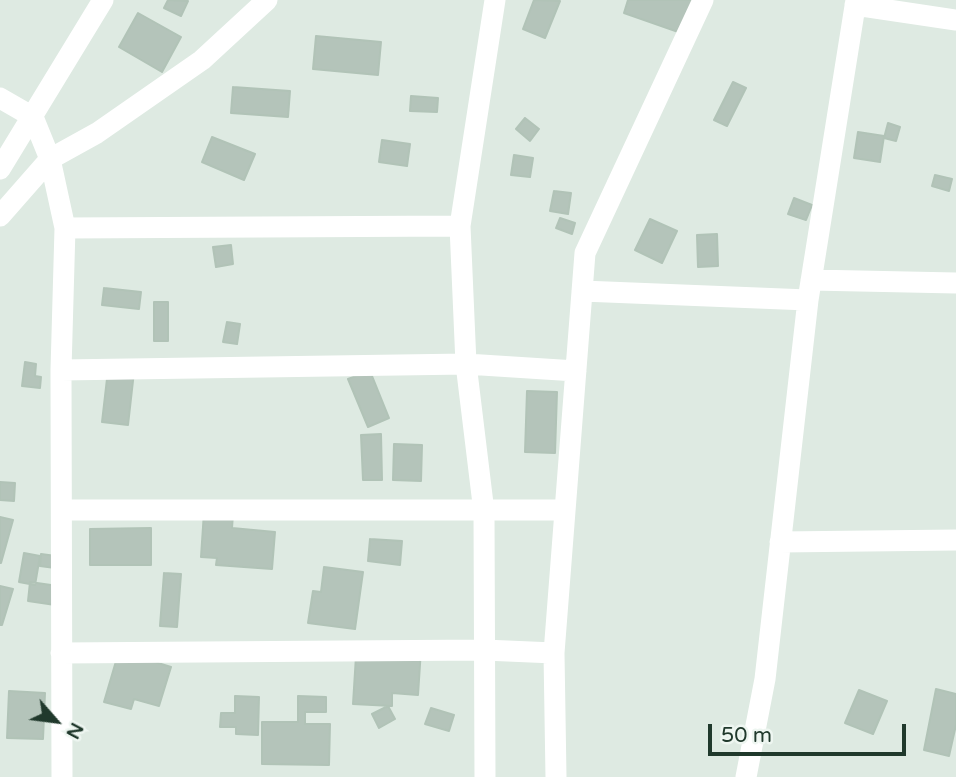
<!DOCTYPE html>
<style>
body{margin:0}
#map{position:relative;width:956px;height:777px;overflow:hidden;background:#deeae2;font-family:"Varela Round",sans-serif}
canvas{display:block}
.north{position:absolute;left:21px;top:686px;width:70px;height:70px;-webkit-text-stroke:5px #eef6f1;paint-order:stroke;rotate:118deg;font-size:19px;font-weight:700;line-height:28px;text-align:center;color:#20392c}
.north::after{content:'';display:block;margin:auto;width:24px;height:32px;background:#20392c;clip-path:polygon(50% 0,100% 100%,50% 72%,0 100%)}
.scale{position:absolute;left:708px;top:724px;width:198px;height:32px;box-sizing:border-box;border:4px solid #20392c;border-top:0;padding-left:9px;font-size:21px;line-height:24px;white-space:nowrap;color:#20392c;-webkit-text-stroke:5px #eef6f1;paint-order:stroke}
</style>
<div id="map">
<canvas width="956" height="777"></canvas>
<div class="north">N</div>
<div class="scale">50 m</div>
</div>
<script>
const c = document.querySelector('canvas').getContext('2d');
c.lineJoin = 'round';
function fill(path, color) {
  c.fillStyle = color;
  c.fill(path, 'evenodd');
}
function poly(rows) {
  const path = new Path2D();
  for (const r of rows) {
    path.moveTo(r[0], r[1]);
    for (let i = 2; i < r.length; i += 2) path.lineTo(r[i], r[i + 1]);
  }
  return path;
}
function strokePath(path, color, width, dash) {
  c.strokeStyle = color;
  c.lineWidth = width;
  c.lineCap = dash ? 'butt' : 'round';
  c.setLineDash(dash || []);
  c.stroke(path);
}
const building = poly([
 [168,0,188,1,181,16,164,8,168,0],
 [534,0,560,1,545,38,523,29,534,0],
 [628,0,696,0,684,34,624,13,628,0],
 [138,13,181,37,162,72,119,47,138,13],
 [316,36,381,42,378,75,313,69,316,36],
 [733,82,746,88,727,126,714,120,733,82],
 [233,87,290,91,288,117,231,113,233,87],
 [411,96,438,98,437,112,410,111,411,96],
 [525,118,539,129,530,141,516,129,525,118],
 [888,123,900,127,896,141,884,138,888,123],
 [858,132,884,136,880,162,854,158,858,132],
 [212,137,255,154,244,180,202,162,212,137],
 [382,140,410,144,407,166,379,162,382,140],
 [514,155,533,158,530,177,511,175,514,155],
 [935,175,952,179,949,191,932,186,935,175],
 [554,191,571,193,568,214,550,211,554,191],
 [794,198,812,205,806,220,788,214,794,198],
 [560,218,575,223,572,234,556,228,560,218],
 [650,219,677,231,662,263,635,250,650,219],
 [717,234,718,266,698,267,697,235,717,234],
 [231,245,233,264,216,267,213,247,231,245],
 [104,288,141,292,139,309,102,305,104,288],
 [154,302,168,302,168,341,154,341,154,302],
 [227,322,240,324,237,344,223,342,227,322],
 [25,362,36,364,35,376,41,377,40,388,22,386,25,362],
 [108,370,134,372,128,425,102,422,108,370],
 [370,371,389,418,368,427,348,379,370,371],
 [527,391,557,392,555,453,525,452,527,391],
 [381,434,382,480,363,480,361,435,381,434],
 [394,444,422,445,421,481,393,480,394,444],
 [0,482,15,483,14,501,0,500,0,482],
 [204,512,233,514,232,528,275,532,272,569,216,565,217,558,201,557,204,512],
 [0,517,13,520,1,563,0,563,0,517],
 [151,528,151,565,90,565,90,529,151,528],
 [370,539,402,541,400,565,368,561,370,539],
 [24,553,40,556,35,585,19,582,24,553],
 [41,554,56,556,55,568,40,566,41,554],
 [324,567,363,572,355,629,308,623,313,591,321,592,324,567],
 [164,573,181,574,177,627,160,626,164,573],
 [30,582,65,587,62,606,28,601,30,582],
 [0,586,13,589,2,625,0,625,0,586],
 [421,649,418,695,392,693,392,706,353,704,356,656,421,649],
 [119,651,171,667,159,706,134,699,131,709,104,702,119,651],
 [936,689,956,694,956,725,949,756,924,750,936,689],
 [859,690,887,701,873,734,845,723,859,690],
 [9,691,45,693,43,739,7,738,9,691],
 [235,696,259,697,258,735,236,734,236,727,220,727,221,713,235,713,235,696],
 [298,696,326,697,326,712,305,712,305,724,330,724,329,765,262,764,262,722,298,722,298,696],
 [388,706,395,719,379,728,372,714,388,706],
 [431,708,454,715,449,731,425,724,431,708]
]);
fill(building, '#b4c4ba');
strokePath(building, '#b1c3b7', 2);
strokePath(poly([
 [855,5,956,20],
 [0,98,33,117,50,159,65,228,61,370,62,777],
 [0,169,103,0],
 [0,216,50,159,97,133,202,60,267,0],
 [65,228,460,226],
 [811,280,956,283],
 [582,291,808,300],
 [61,370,466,364,576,371],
 [63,510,564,510],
 [780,542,956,540],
 [61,653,484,650,554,653],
 [485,777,484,512,466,364,460,226,495,0],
 [556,777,554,653,585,253,703,0],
 [746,777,765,679,808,300,856,0]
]), '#fff', 21);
</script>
